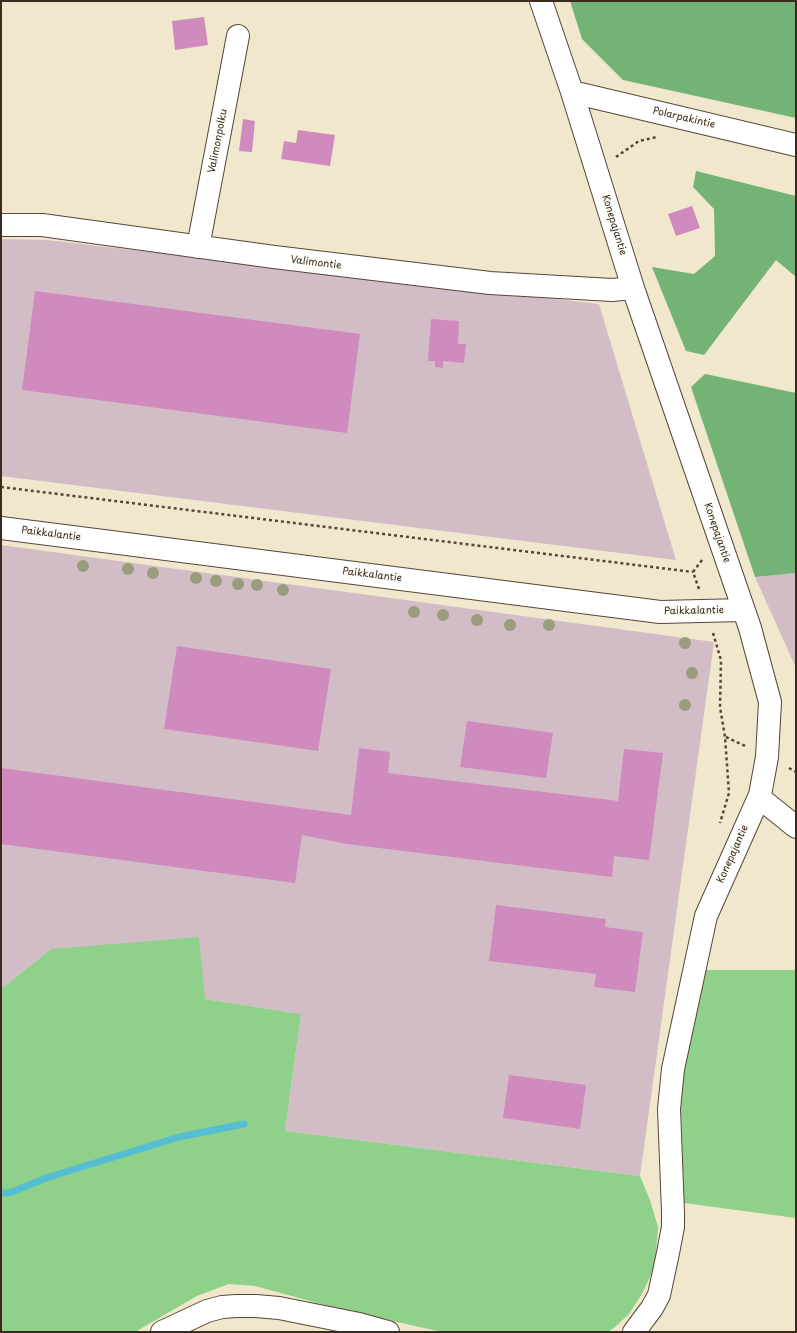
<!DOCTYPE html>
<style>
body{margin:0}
#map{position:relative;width:797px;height:1333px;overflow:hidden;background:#f1e7cd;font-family:"Playpen Sans",sans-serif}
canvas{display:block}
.frame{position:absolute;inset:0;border:2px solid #3b2a1e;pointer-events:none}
</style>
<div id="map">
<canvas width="797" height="1333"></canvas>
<div class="frame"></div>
</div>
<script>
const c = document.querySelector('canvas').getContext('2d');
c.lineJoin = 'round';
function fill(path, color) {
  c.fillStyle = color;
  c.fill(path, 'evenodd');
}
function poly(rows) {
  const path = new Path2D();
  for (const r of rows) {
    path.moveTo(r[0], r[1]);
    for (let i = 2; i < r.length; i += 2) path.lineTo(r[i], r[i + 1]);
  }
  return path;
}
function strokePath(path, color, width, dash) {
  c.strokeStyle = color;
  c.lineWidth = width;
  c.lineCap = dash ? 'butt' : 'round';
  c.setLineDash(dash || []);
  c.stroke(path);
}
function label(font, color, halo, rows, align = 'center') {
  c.font = font + ' "Playpen Sans",sans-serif';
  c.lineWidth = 4;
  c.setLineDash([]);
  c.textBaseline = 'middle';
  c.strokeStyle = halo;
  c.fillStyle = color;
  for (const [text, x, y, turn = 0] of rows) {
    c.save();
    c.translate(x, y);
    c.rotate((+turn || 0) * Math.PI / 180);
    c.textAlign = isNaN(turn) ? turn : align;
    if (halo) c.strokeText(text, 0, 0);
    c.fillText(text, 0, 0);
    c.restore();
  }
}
fill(poly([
 [1,239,47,240,599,304,676,560,1,476],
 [1,545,714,642,640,1176,285,1131,301,1014,205,999,51,949,1,989],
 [796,573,796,668,755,577]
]), '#d2bdc7');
fill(poly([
 [199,937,205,999,301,1014,285,1131,640,1176,650,1200,658,1227,655,1266,643,1292,629,1314,615,1327,608,1332,442,1332,339,1309,255,1286,229,1284,197,1296,135,1332,1,1332,1,989,51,949],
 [702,970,796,970,796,1218,684,1203,680,1072]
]), '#8fd18a');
fill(poly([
 [570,1,796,1,796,118,623,80,582,39],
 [696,171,796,196,796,277,776,260,704,355,686,351,652,267,694,274,715,256,714,209,693,187],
 [705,374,796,393,796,573,755,577,691,387]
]), '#73b376');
strokePath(poly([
 [1,1193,9,1193,49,1177,179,1137,244,1124]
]), '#56bed2', 7);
fill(poly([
 [204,17,208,45,175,50,172,21],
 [243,119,255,121,252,152,239,151],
 [298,130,335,135,330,166,281,159,284,141,296,143],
 [692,206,700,228,676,236,668,214],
 [35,291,360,334,347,433,22,390],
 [431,319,459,321,458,344,466,344,464,363,443,361,443,368,435,367,435,361,428,361],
 [177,646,331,669,318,751,164,729],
 [467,721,553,733,546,778,460,767],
 [359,748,390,752,388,773,618,801,624,749,663,753,649,860,614,856,612,877,347,844,302,835,295,883,1,844,1,768,351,815],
 [496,905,606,919,605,927,643,932,635,992,594,987,596,974,489,961],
 [509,1075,586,1085,580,1129,503,1118]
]), '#d08bbe');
const minor = poly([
 [541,1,572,92,633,288,750,628,770,702,767,757,760,795,706,916,673,1069,669,1109,673,1212,673,1227,668,1253,659,1295,652,1308,634,1332],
 [572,92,796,145],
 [1,225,42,225,274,257,490,283,612,290,633,288],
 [198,247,238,36],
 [1,528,660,612,743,610],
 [760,795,761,799,796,827],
 [162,1332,207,1311,222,1307,236,1306,256,1306,279,1308,359,1324,388,1332]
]);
strokePath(minor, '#564638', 24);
strokePath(poly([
 [616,157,639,141,657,137],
 [1,487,693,572],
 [699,589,693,572,702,560],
 [713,633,721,660,720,707,725,737,729,793,720,823],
 [726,737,745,746],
 [789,768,796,772]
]), '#564638', 2.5, [3, 3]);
strokePath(minor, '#fff', 22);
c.fillStyle = '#9b9b7e';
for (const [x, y] of [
 [83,566],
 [128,569],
 [153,573],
 [196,578],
 [216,581],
 [238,584],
 [257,585],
 [283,590],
 [414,612],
 [443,615],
 [477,620],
 [510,625],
 [549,625],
 [685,643],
 [692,673],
 [685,705]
]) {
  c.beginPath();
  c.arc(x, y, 6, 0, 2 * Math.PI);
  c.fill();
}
label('10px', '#3b2a1e', '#fdfcf7', [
 ["Polarpakintie",684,118,13],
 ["Valimonpolku",218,141,-79],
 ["Konepajantie",614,225,73],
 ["Valimontie",316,263,7],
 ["Konepajantie",717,533,71],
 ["Paikkalantie",51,534,7],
 ["Paikkalantie",372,575,7],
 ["Paikkalantie",694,611,-1],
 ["Konepajantie",733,854,-66]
]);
</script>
